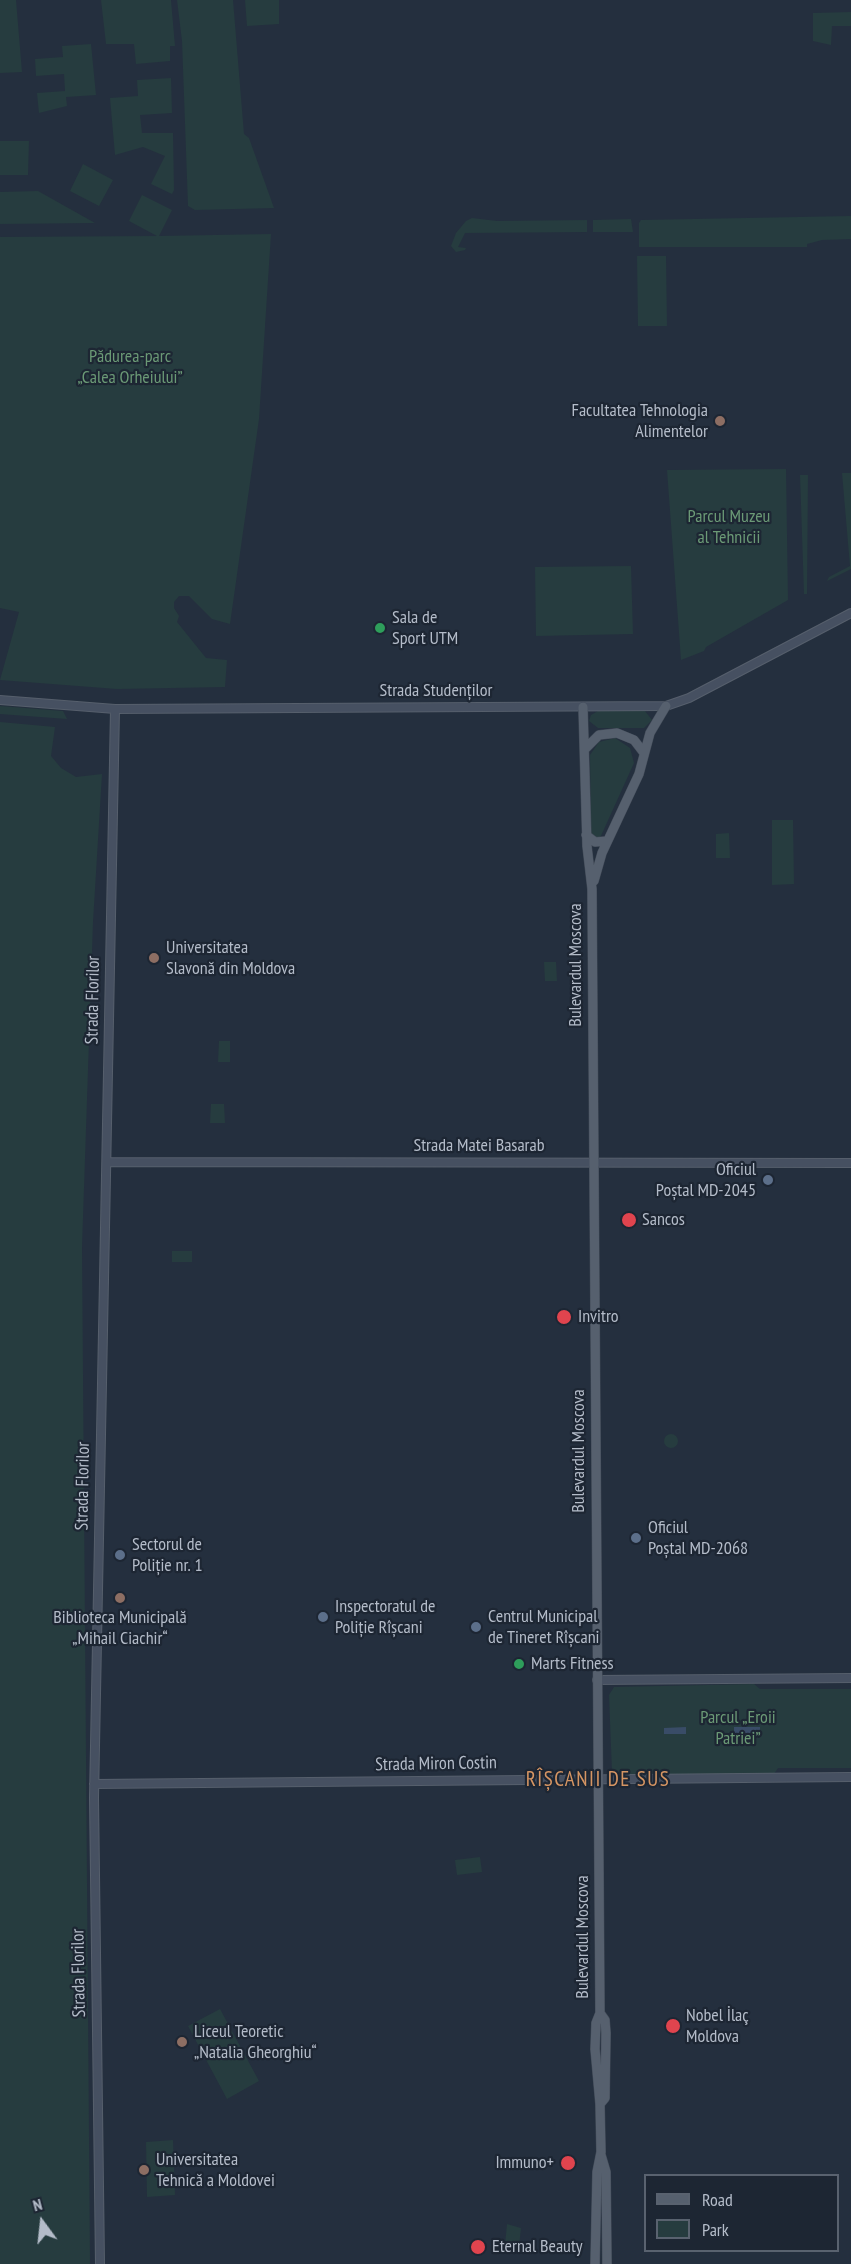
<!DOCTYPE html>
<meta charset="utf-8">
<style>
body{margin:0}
#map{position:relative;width:851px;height:2264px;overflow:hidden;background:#242f3e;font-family:"PT Sans Narrow",sans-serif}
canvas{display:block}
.legend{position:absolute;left:644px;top:2174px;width:195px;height:78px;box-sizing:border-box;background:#1d2633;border:2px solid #59626f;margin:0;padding:8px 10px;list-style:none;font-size:18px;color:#b4bcc9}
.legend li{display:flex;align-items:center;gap:12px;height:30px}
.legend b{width:30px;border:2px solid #59626f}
.north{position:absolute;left:12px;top:2192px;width:60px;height:60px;-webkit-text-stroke:4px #1d2633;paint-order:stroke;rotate:345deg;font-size:16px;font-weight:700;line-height:24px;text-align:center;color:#b4bcc9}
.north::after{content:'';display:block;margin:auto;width:21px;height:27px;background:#b4bcc9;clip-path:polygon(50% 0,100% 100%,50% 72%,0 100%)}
</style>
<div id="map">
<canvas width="851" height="2264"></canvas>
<ul class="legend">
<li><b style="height:8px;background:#56606e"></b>Road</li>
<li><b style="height:16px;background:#263c3f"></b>Park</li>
</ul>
<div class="north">N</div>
</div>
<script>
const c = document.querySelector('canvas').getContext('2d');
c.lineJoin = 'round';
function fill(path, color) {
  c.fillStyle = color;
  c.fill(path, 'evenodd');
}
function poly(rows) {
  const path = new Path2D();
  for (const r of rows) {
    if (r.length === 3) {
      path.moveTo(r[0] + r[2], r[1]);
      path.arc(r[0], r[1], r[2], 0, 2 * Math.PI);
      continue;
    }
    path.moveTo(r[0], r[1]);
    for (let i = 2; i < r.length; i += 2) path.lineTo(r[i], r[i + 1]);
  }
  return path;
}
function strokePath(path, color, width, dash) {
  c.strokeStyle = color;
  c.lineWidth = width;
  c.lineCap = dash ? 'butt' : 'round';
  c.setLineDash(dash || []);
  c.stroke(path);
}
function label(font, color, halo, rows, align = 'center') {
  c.font = font + ' "PT Sans Narrow",sans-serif';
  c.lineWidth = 4.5;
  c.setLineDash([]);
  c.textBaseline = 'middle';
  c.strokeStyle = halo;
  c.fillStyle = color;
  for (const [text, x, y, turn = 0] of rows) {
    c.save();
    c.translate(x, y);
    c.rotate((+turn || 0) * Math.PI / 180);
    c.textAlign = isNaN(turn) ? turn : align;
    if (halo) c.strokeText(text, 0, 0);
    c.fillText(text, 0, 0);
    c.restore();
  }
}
fill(poly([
 [0,0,16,0,22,72,0,73],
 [101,0,171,0,175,46,170,46,170,61,136,64,134,44,106,44],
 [177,0,233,0,244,134,249,138,274,208,195,210,188,206,182,41],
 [245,0,279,0,279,24,247,26],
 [851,12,851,26,832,26,831,45,813,41,813,13],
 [91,44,96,95,66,97,67,106,39,113,37,93,65,91,64,74,36,76,35,59,63,57,62,46],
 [171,78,172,113,140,115,142,133,173,133,174,190,172,194,151,184,165,156,143,147,115,155,110,98,138,96,137,80],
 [0,141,29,141,28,175,0,175],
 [83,164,113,180,99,206,70,191],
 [38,191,95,223,0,224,0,192],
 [142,195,172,210,159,236,271,234,259,419,230,624,212,619,189,596,179,596,174,602,174,608,179,616,177,622,206,658,227,660,225,687,117,689,0,680,19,612,0,608,0,237,157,236,129,221],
 [851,216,851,239,822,240,807,244,807,247,639,247,639,223,641,220],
 [472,218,497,221,587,220,587,232,465,233,458,247,466,248,465,250,456,252,451,246,456,233,466,221],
 [631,219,633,232,593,232,593,220],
 [637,256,666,256,667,326,638,326],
 [786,469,788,600,706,647,704,651,681,660,667,470],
 [842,473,851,473,851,569,827,581,829,577,850,566],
 [800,475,808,475,807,594,804,594],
 [631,566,633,634,536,636,535,567],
 [0,706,63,711,67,719,0,714],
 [598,711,645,711,652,720,644,728,598,728,589,721,591,715],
 [0,722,55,727,51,756,61,768,76,777,102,774,93,922,82,1247,90,2264,0,2264],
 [615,738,630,748,634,763,600,838,592,837,591,833,590,755,599,742],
 [772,820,793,820,794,884,772,885],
 [729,833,730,858,716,858,716,834],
 [544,962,556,962,557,981,545,981],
 [219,1041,230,1041,230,1062,218,1062],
 [211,1104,224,1104,225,1123,210,1123],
 [172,1251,192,1251,192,1262,172,1262],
 [671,1441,7],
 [754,1684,760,1689,851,1689,851,1768,778,1768,774,1774,616,1775,612,1772,609,1695,614,1687],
 [480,1857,482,1872,457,1875,455,1860],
 [220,2009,259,2081,227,2099,188,2026],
 [173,2140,175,2195,147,2197,146,2142],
 [507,2224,521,2228,519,2246,505,2245]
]), '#263c3f');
fill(poly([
 [686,1727,686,1734,664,1734,664,1728],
 [734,1727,760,1727,760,1733,734,1733]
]), '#394c67');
const secondary = poly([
 [0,700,115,709,666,706,689,698,851,613],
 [108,1162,851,1163],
 [597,1680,851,1678],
 [94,1784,851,1777],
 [100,2264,94,1797,115,709]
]);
const primary = poly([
 [583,707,587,846,592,889,600,2013,596,2023,595,2049,600,2104,601,2152,597,2172,595,2264],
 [585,749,599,735,617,733,634,740,644,753],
 [586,835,595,842,607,841],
 [594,881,602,853,639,774,650,733,666,706],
 [600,2013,605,2020,606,2033,605,2098,600,2104],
 [601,2155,606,2172,607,2264]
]);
strokePath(secondary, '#565f6c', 10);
strokePath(primary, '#414a57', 10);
strokePath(secondary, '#465061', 8);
strokePath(primary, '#56606e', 9);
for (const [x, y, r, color] of [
 [720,421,6,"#8d6e63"],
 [380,628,6,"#2e9e5b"],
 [154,958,6,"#8d6e63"],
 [768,1180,6,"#5c6f8a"],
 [629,1220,8,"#e0444e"],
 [564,1317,8,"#e0444e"],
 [636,1538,6,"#5c6f8a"],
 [120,1555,6,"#5c6f8a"],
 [120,1598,6,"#8d6e63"],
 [323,1617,6,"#5c6f8a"],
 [476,1627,6,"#5c6f8a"],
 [519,1664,6,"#2e9e5b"],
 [673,2026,8,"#e0444e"],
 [182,2042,6,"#8d6e63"],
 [568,2163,8,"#e0444e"],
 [144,2170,6,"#8d6e63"],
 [478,2247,8,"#e0444e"]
]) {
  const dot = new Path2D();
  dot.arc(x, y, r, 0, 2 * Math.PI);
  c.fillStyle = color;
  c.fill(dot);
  strokePath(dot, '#1d2633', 2);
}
label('18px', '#6b9a76', '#1d2633', [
 ["Pădurea-parc",130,357],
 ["„Calea Orheiului”",130,378],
 ["Parcul Muzeu",729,517],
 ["al Tehnicii",729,538],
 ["Parcul „Eroii",738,1718],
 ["Patriei”",738,1739]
]);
label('18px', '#b4bcc9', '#1d2633', [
 ["Facultatea Tehnologia",708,411,"right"],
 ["Alimentelor",708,432,"right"],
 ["Sala de",392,618],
 ["Sport UTM",392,639],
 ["Universitatea",166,948],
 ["Slavonă din Moldova",166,969],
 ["Oficiul",756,1170,"right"],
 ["Poștal MD-2045",756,1191,"right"],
 ["Sancos",642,1220],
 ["Invitro",578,1317],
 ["Oficiul",648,1528],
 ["Poștal MD-2068",648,1549],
 ["Sectorul de",132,1545],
 ["Poliție nr. 1",132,1566],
 ["Inspectoratul de",335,1607],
 ["Poliție Rîșcani",335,1628],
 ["Centrul Municipal",488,1617],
 ["de Tineret Rîșcani",488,1638],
 ["Biblioteca Municipală",120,1618,"center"],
 ["„Mihail Ciachir“",120,1639,"center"],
 ["Marts Fitness",531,1664],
 ["Nobel İlaç",686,2016],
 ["Moldova",686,2037],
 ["Liceul Teoretic",194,2032],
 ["„Natalia Gheorghiu“",194,2053],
 ["Universitatea",156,2160],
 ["Tehnică a Moldovei",156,2181],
 ["Immuno+",554,2163,"right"],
 ["Eternal Beauty",492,2247]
], 'left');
label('18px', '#b4bcc9', '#1d2633', [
 ["Strada Studenților",436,691],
 ["Bulevardul Moscova",576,965,-90],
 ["Strada Florilor",93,1000,-89],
 ["Strada Matei Basarab",479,1146],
 ["Bulevardul Moscova",579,1451,-90],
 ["Strada Florilor",83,1486,-89],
 ["Strada Miron Costin",436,1764,-1],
 ["Bulevardul Moscova",583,1937,-90],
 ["Strada Florilor",79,1973,-91]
]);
c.letterSpacing = '1.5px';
label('21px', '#d59563', '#1d2633', [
 ["RÎȘCANII DE SUS",598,1780]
]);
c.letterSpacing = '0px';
</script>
